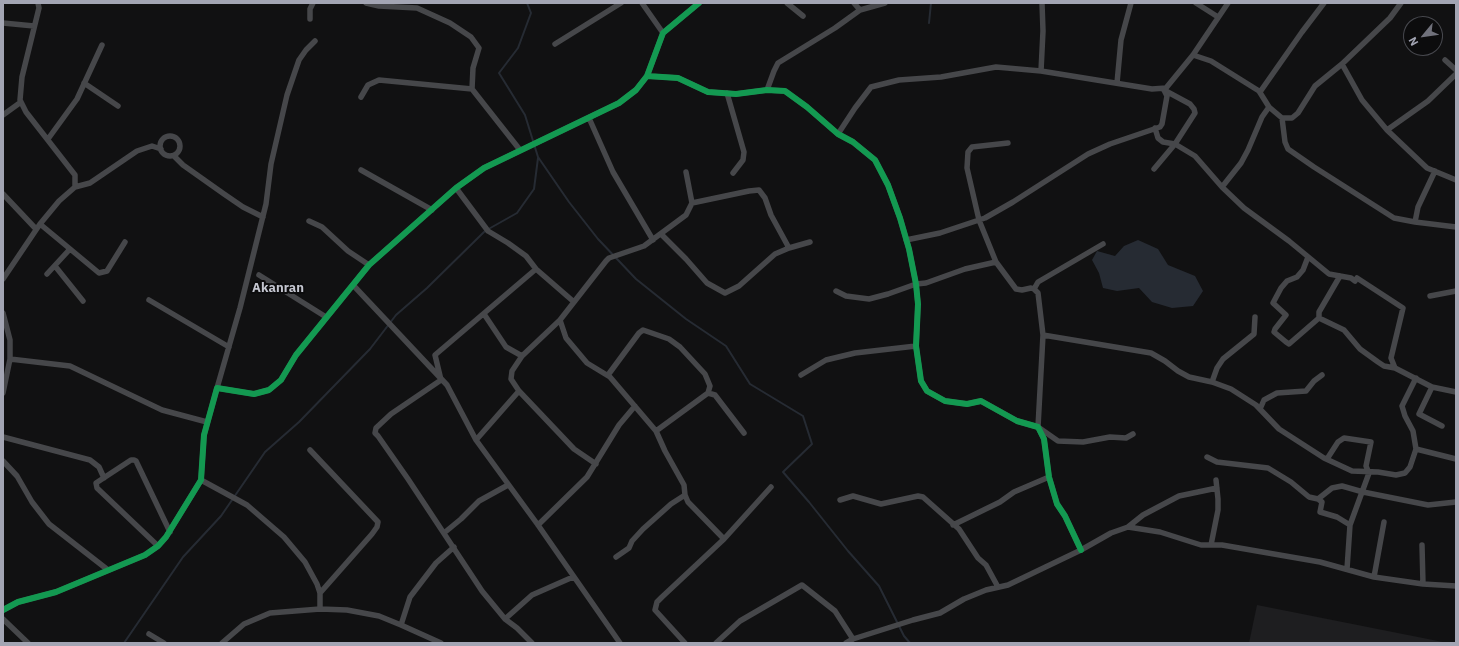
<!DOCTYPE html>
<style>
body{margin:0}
#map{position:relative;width:1459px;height:646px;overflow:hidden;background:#111112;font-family:"IBM Plex Sans",sans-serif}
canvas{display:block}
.frame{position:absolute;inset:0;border:4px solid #a3a5b3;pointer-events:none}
.north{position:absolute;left:1403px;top:16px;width:40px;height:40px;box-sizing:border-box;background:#0c0c0d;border:1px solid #48494f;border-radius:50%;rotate:241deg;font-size:11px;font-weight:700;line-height:16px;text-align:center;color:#a3a5b3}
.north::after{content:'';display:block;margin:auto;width:14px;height:18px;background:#70717b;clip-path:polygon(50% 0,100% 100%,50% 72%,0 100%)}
</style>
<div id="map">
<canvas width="1459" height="646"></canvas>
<div class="frame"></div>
<div class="north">N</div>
</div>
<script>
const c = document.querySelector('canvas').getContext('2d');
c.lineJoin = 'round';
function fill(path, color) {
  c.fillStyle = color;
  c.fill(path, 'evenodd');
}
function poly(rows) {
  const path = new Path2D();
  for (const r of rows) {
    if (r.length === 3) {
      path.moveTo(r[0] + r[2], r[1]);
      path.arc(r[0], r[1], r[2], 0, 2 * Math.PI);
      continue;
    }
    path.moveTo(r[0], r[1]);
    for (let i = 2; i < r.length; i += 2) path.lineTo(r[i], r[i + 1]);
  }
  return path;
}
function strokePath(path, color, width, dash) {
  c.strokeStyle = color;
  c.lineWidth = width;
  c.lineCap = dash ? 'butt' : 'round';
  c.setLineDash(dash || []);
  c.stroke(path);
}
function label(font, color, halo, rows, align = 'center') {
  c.font = font + ' "IBM Plex Sans",sans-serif';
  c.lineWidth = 4;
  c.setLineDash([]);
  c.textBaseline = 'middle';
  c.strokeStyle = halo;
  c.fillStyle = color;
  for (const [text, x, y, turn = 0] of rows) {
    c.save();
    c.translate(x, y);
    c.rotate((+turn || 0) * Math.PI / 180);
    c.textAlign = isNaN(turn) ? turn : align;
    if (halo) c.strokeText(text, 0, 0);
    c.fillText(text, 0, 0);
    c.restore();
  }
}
fill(poly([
 [1257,605,1448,643,1249,643]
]), '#1e1e20');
fill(poly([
 [1138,240,1158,249,1168,265,1195,276,1203,291,1193,306,1172,308,1152,302,1139,288,1117,291,1103,288,1099,273,1092,260,1097,251,1115,256,1124,246]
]), '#262b33');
strokePath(poly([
 [527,3,531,13,518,48,499,73,525,115,538,157,569,202,598,239,636,279,686,319,726,346,750,384,803,416,812,444,783,472,809,502,848,551,879,586,904,636,910,643],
 [929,23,931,3],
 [124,643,183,557,221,516,265,452,299,422,370,349,396,315,427,288,485,231,517,213,534,189,538,158]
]), '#262b33', 2);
strokePath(poly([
 [366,3,379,6,417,8,450,23,471,37,479,48,473,68,472,89,520,150],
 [642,3,663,33],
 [787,3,803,16],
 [854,3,860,10],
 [1196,3,1218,17],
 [310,19,310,9,313,3],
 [3,23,34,26],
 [555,44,621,3],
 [1193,55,1211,61,1259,91,1269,107,1282,118,1292,118,1298,113,1315,86,1342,64,1390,18,1401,3],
 [1445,60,1456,70],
 [1342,64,1362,100,1387,130,1427,168,1456,180],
 [1041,71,1043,31,1042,3],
 [647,76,678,78,708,92,736,94,767,90,785,91,807,107,838,134,853,142,875,160,888,185,900,218,909,249,916,284,918,304,916,346,921,381,927,391,945,401,967,404,981,401,1017,421,1038,427,1044,439,1049,477,1057,504,1065,516,1081,550],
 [84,83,118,106],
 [1117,83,1121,40,1131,3],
 [767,90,774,71,778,63,835,28,860,10,885,3],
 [1260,92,1302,32,1324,3],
 [727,93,744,152,743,160,733,173],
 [361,97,368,85,379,80,472,89],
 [3,115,21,102],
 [589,118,613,172,653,240],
 [1282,118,1285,142,1288,149,1314,167,1394,218,1415,222,1456,227],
 [1155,128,1158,138,1163,142,1175,144,1195,156,1222,187,1241,163,1248,150,1262,117,1269,107],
 [1387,130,1428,101,1456,74],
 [838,134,855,108,871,87,899,80,941,77,996,67,1041,71,1152,89,1166,88,1193,55,1228,3],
 [170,146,10],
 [48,139,77,99,102,45],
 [1008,143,972,147,968,152,967,168,979,220,996,262,1016,289,1022,290,1031,288,1034,289,1038,293,1043,335,1038,427,1058,441,1083,442,1110,437,1126,438,1133,434],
 [174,156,183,165,224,194,243,207,263,217],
 [1154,169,1175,144,1195,113,1194,109,1190,104,1164,90],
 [361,170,432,210],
 [686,172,692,203,686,215,644,246,609,258,606,261,560,320,566,338,587,363,610,377,656,431,665,451,684,485,685,495,688,502,724,539],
 [75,187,90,183,137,151,152,146,161,149],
 [1222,187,1244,208,1289,241,1329,274,1351,278,1355,281,1357,278,1403,308,1391,358,1395,368],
 [456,188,488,231,508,243,526,256,536,269,574,302],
 [3,194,36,229],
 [692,203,749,191,759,190,765,198,771,215,789,248],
 [309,221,322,227,348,251,369,265],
 [1415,222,1418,207,1435,171],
 [40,224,99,273,107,271,125,242],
 [661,234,686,259,707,283,725,293,739,286,775,254,789,248,810,242],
 [906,240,940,233,985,218,1013,202,1088,154,1110,144,1160,127,1162,124,1167,96,1164,90,1166,88],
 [1308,257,1303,270,1297,277,1287,281,1281,288,1273,303,1286,315,1275,329,1274,332,1286,342,1289,344,1319,318],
 [55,266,83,301],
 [47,274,70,249],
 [259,275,326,317],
 [1340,276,1319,312,1319,318,1344,330,1360,349,1378,362,1384,366,1395,368,1432,387,1456,392],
 [3,279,40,224,59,201,75,187,75,175,26,112,20,100,22,77,39,8,38,3],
 [353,285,447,385,476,440,538,525,620,643],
 [1034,289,1038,282,1103,244],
 [836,291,846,296,869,299,888,294,916,284,926,283,965,269,996,262],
 [1430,296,1456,291],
 [149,300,229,347],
 [3,313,10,340,10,359,3,393],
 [484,314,506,347,522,356],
 [1043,335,1151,353,1165,361,1178,371,1189,377,1212,382,1231,389,1256,405,1279,429,1324,458,1352,471,1378,472,1396,475,1405,473,1410,467,1416,449],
 [10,359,70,366,162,410,207,422],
 [608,375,639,333,643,330,669,339,680,347,705,374,710,386,708,393,715,395,744,433],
 [801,375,826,360,855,353,916,346],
 [1416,378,1402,406,1405,416,1413,431,1416,449,1456,459],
 [441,380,391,414,376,428,375,433,378,436,408,479,482,591,505,619,517,628,532,643],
 [441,380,435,355,536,269],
 [1212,382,1217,368,1223,359,1254,334,1255,317],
 [1432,387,1419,414,1442,426],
 [217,388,240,308,266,204,271,164,287,95,299,60,306,50,315,41],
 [519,391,574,449,596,464],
 [1260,409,1264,400,1277,393,1306,391,1314,381,1322,375],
 [656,431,708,393],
 [3,437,90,460,99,467,104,478],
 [476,440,519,391,511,379,512,371,522,356,560,320],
 [310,450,378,522,377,527,372,534,320,593],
 [1207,457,1217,462,1268,468,1291,482,1309,497,1318,499,1322,502,1320,512,1337,517,1350,525],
 [1327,459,1338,442,1344,438,1371,442,1366,466,1369,473,1350,525,1347,569],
 [3,461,17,476,32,502,49,524,108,570],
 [201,480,247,505,284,537,305,562,317,584,320,593,320,609],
 [1318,499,1332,488,1342,486,1363,492,1428,505,1456,502],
 [840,500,853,496,881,504,918,496,923,497,959,529,978,558,986,565,998,587],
 [538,525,587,477,619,425,635,406],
 [953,525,1000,502,1014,492,1049,477],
 [1128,527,1143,515,1179,496,1217,488],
 [444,533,461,519,479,501,508,485],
 [1211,545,1218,510,1218,499,1216,480],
 [1422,545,1423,584],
 [158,546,97,488,96,483,131,460,134,460,136,461,170,532],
 [616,557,629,548,632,541,643,529,671,504,685,495],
 [1374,577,1384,522],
 [3,610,18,602,56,592,145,555,158,546,166,537,201,480,204,435,217,388,254,394,269,390,281,380,296,355,369,265,456,188,484,168,619,103,636,90,647,76,663,33,699,3],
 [3,619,28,643],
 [505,619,532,595,573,577],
 [401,625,410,597,436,563,454,547],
 [149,634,164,643],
 [222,643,244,624,270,613,320,609,347,610,379,616,401,625,441,643],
 [685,643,655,610,657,602,662,597,724,539,771,487],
 [716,643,740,621,802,585,835,611,853,639],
 [846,643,853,639,913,620,940,613,964,599,986,590,1008,585,1081,550,1111,533,1128,527,1160,532,1201,545,1222,545,1320,562,1374,577,1423,584,1456,586]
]), '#46474a', 5.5);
strokePath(poly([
 [647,76,678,78,708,92,736,94,767,90,785,91,807,107,838,134,853,142,875,160,888,185,900,218,909,249,916,284,918,304,916,346,921,381,927,391,945,401,967,404,981,401,1017,421,1038,427,1044,439,1049,477,1057,504,1065,516,1081,550],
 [3,610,18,602,56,592,145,555,158,546,166,537,201,480,204,435,217,388,254,394,269,390,281,380,296,355,369,265,456,188,484,168,619,103,636,90,647,76,663,33,699,3]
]), '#139951', 6);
label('bold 13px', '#c3c5cf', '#0c0c0d', [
 ["Akanran",278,288]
]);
</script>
